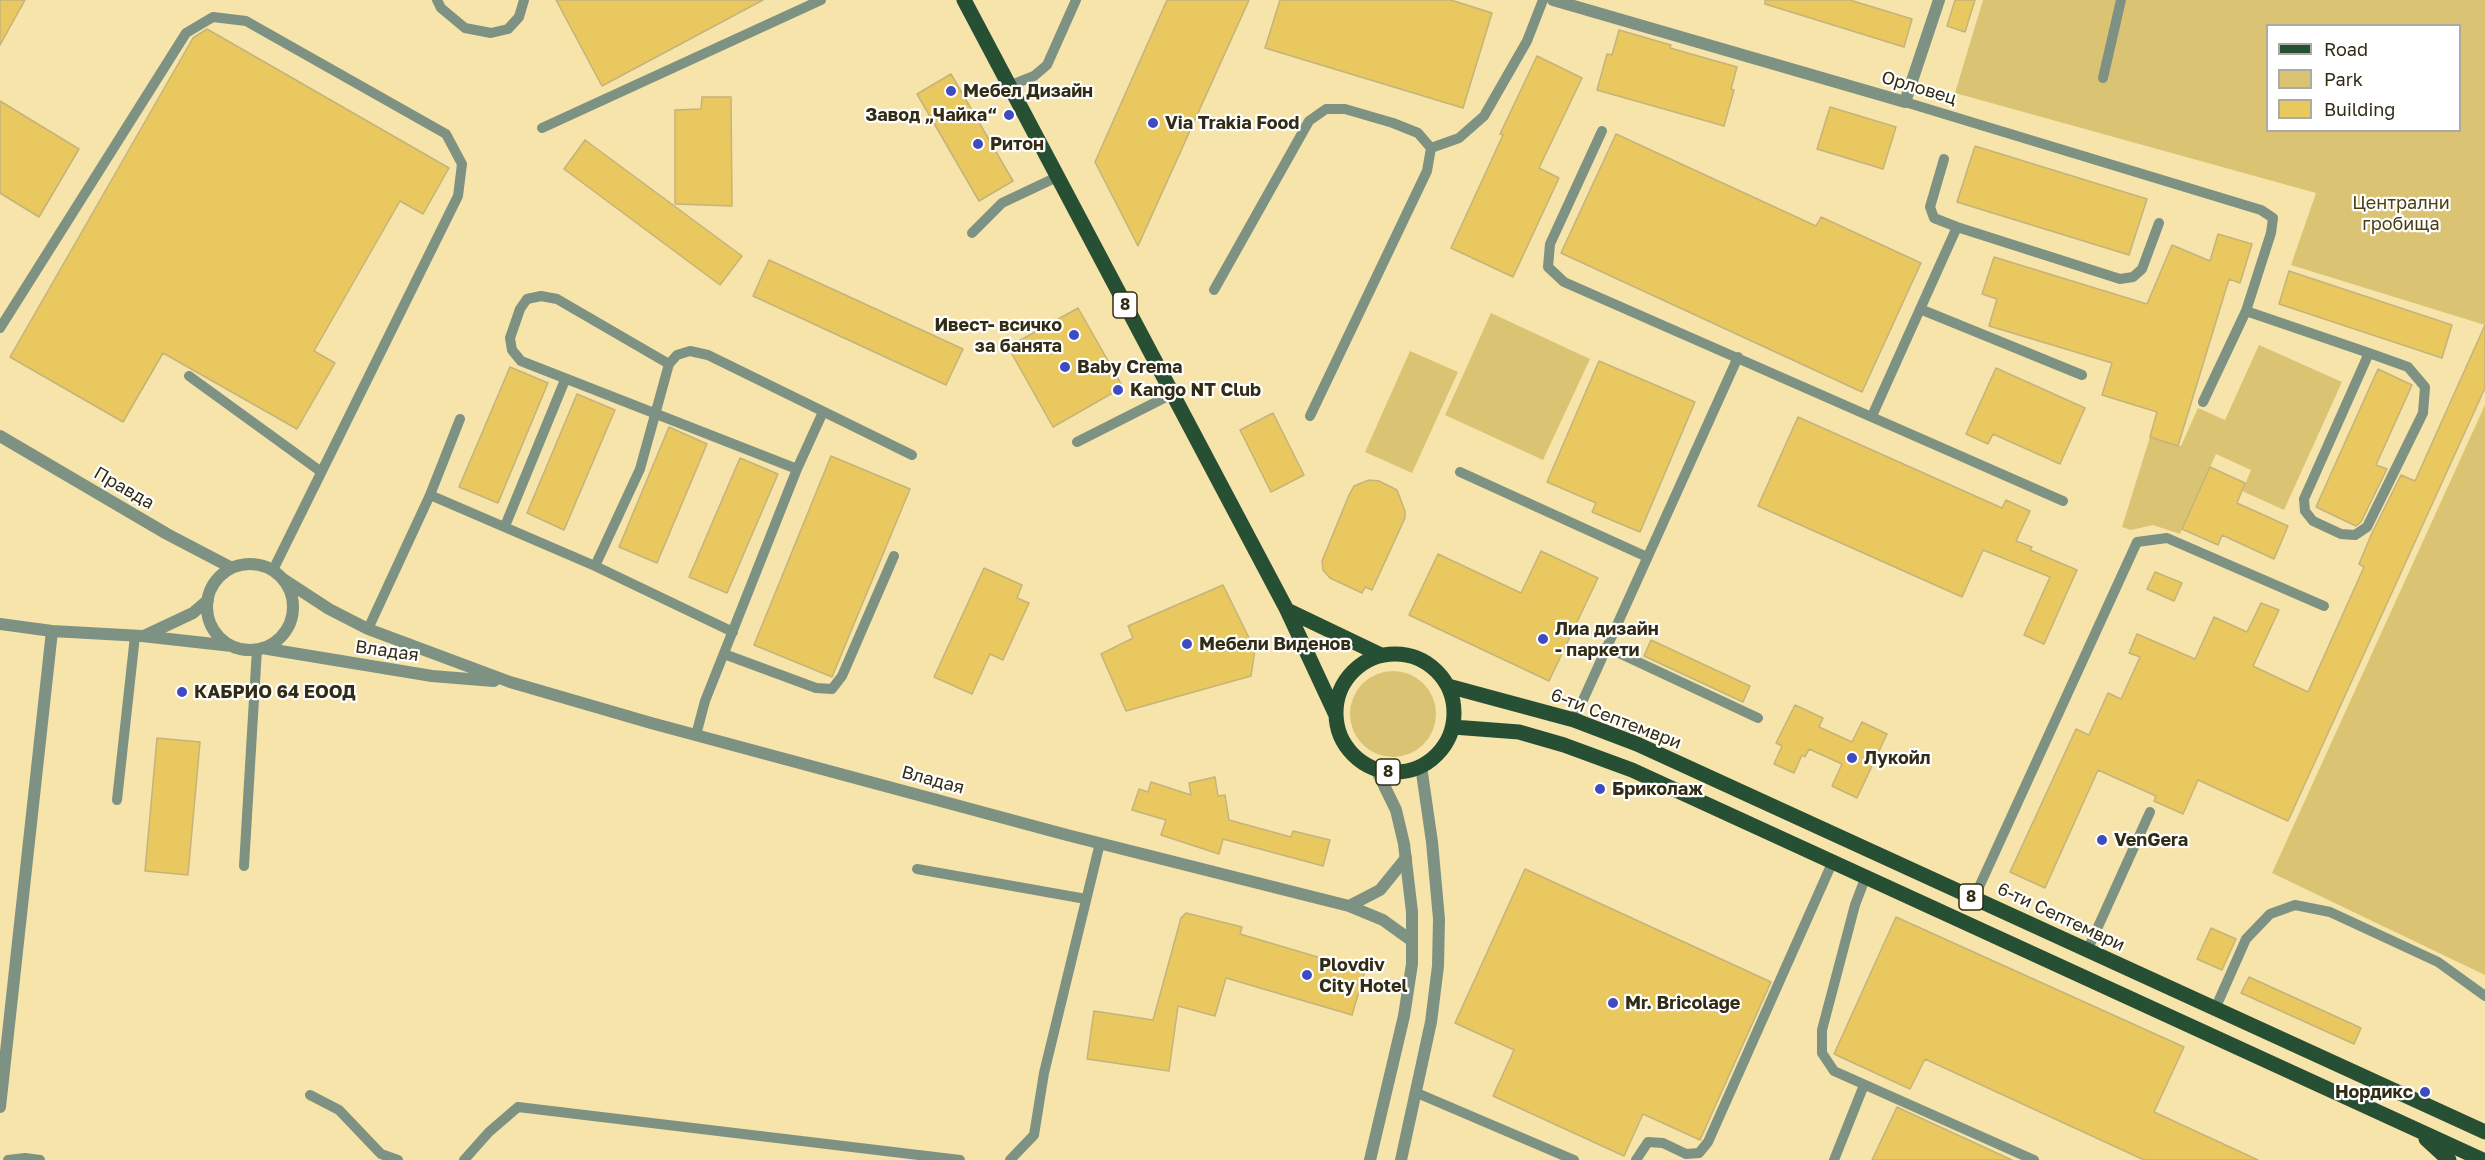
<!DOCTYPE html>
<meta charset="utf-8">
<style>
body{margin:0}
#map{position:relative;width:2485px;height:1160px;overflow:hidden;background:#f6e4ab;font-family:"Golos Text",sans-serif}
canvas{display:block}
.legend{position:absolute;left:2266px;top:24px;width:195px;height:108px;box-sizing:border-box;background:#fff;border:2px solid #adaba1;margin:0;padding:8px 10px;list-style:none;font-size:18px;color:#332c15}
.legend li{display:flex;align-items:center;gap:12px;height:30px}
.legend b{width:30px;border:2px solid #adaba1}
</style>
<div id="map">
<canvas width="2485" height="1160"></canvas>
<ul class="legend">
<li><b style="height:8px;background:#274f34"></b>Road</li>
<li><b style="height:16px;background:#dbc374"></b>Park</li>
<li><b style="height:16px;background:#e8c85f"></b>Building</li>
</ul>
</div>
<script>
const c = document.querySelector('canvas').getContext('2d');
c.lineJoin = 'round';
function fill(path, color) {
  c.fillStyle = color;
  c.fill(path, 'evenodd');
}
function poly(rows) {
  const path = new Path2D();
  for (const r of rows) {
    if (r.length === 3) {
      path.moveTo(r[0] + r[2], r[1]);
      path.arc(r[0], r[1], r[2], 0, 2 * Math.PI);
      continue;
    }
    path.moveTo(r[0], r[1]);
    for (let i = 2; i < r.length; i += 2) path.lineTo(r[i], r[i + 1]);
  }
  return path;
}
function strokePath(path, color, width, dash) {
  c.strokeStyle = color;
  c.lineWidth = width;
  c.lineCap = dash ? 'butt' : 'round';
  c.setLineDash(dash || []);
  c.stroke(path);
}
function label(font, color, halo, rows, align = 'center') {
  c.font = font + ' "Golos Text",sans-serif';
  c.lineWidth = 4.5;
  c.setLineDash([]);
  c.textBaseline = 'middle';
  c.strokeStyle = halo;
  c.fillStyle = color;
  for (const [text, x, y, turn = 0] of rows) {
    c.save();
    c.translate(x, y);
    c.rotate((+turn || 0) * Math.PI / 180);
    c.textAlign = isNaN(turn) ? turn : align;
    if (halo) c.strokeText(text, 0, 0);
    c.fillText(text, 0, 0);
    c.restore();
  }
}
fill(poly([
 [1983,0,2485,0,2485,325,2291,265,2316,193,1955,93],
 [2268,26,2460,26,2460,130,2268,130],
 [1491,313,1590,359,1543,460,1445,415],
 [2259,345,2342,382,2284,510,2242,491,2251,470,2216,454,2180,534,2153,525,2131,530,2122,527,2150,437,2181,446,2198,408,2225,420],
 [1410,351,1458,372,1412,473,1365,452],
 [2485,405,2485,975,2272,873],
 [1393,714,43]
]), '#dbc374');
const building = poly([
 [0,0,25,0,0,45,0,0],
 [556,0,763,0,602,86,556,0],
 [1167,0,1249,0,1138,246,1095,162,1167,0],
 [1280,0,1451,0,1492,13,1463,108,1265,48,1280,0],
 [1765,0,1850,0,1912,19,1904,47,1765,4,1765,0],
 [1955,0,1975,0,1965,32,1947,26,1955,0],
 [207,29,449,168,423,214,400,201,314,351,335,363,297,429,163,353,123,422,10,357,193,38,207,29],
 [1619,30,1671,45,1670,48,1737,67,1731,89,1734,90,1724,126,1597,90,1607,54,1612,55,1619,30],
 [1537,56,1582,78,1539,168,1559,178,1513,277,1451,248,1503,135,1500,134,1537,56],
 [951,74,1013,181,979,201,917,94,951,74],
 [702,97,731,97,732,206,675,204,675,110,701,109,702,97],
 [0,101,79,149,39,217,0,193,0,101],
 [1830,107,1896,127,1883,169,1817,149,1830,107],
 [1616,134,1816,226,1821,217,1921,263,1862,392,1561,253,1616,134],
 [585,140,742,256,720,285,564,169,585,140],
 [1975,146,2147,199,2129,255,1957,202,1975,146],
 [2218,234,2252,244,2240,283,2229,279,2178,446,2150,437,2157,412,2102,395,2112,363,1989,326,1997,299,1982,294,1994,257,2147,304,2172,245,2210,261,2218,234],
 [769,260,963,349,946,385,753,296,769,260],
 [2289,271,2452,325,2442,358,2279,304,2289,271],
 [1078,308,1123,387,1053,427,1008,347,1078,308],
 [2485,325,2485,388,2288,821,2198,780,2183,814,2154,801,2156,796,2098,770,2045,888,2010,872,2076,729,2089,735,2108,693,2121,699,2140,657,2129,653,2137,634,2195,659,2214,617,2247,632,2261,603,2279,610,2253,666,2308,692,2364,567,2359,564,2372,533,2401,475,2415,481,2485,325],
 [1599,361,1695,402,1640,532,1592,512,1596,503,1547,482,1599,361],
 [510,367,548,383,498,503,459,487,510,367],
 [1996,368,2085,408,2060,464,1993,434,1988,444,1966,434,1996,368],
 [2378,369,2412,385,2376,465,2387,469,2361,522,2356,526,2316,507,2378,369],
 [577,394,615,410,564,530,527,513,577,394],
 [1273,413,1304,475,1271,492,1240,430,1273,413],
 [1798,417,2002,508,2006,500,2030,511,2016,541,2032,547,2030,550,2077,570,2044,644,2024,635,2050,577,1983,550,1962,597,1758,506,1798,417],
 [669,427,707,444,657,563,619,547,669,427],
 [831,456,910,489,832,677,754,645,831,456],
 [740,458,778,474,727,593,689,577,740,458],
 [2210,467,2245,483,2237,503,2288,526,2274,559,2222,535,2218,545,2182,529,2210,467],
 [1369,480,1379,481,1397,490,1405,511,1405,518,1372,590,1365,587,1362,593,1330,578,1323,570,1322,561,1349,495,1354,486,1369,480],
 [1541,551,1598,578,1549,681,1409,615,1438,554,1521,593,1541,551],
 [984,568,1022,585,1017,598,1029,603,1003,660,990,654,972,694,934,677,984,568],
 [2155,572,2182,583,2174,601,2147,589,2155,572],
 [1223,585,1255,650,1251,676,1126,711,1101,654,1133,638,1128,626,1223,585],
 [1651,640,1750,686,1743,702,1644,656,1651,640],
 [1795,705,1823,718,1819,727,1852,742,1862,722,1887,734,1857,798,1832,786,1842,764,1809,749,1805,757,1802,755,1794,773,1774,764,1782,746,1776,743,1795,705],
 [157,738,200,742,188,875,145,871,157,738],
 [1215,777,1218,796,1225,795,1229,820,1291,837,1293,831,1330,840,1323,866,1223,839,1219,854,1161,835,1166,820,1132,810,1139,789,1148,792,1151,782,1191,795,1189,783,1215,777],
 [1525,869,1771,982,1700,1140,1643,1114,1624,1156,1493,1096,1514,1050,1455,1023,1525,869],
 [1186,913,1242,927,1240,934,1365,971,1352,1015,1226,978,1215,1016,1178,1006,1169,1071,1087,1059,1094,1011,1153,1020,1181,918,1186,913],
 [1896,917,2184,1047,2154,1112,2258,1160,2144,1160,1925,1059,1910,1089,1834,1054,1896,917],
 [2211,928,2236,939,2222,970,2197,959,2211,928],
 [2249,977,2361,1028,2354,1044,2241,993,2249,977],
 [1897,1107,1914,1115,2012,1160,1872,1160,1897,1107]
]);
fill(building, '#e8c85f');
strokePath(building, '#c5b37c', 1.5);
strokePath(poly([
 [437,0,441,8,465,28,491,33,508,29,519,17,524,0],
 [2103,78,2121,0],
 [1009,86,1034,76,1047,65,1076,0],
 [1905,102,2261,210,2273,218,2271,233,2246,311,2203,402],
 [542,128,821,0],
 [1602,131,1550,244,1548,267,1564,282,2063,501],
 [1431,148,1459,138,1484,116,1527,41,1543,0],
 [1957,227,2120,279,2133,277,2142,269,2159,223],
 [972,233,1002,203,1057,177],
 [1214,290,1309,121,1326,109,1345,109,1393,123,1418,133,1431,148,1427,171,1310,416],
 [1920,309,2082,375],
 [2246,311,2369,353,2408,367,2425,387,2423,413,2367,527,2355,535,2341,534,2313,521,2305,511,2304,499,2369,353],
 [0,328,186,33,213,17,246,21,446,134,462,164,458,196,273,570],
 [669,364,557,299,541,296,527,299,520,309,510,338,512,350,521,361,797,469],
 [189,376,320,471],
 [1872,416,1957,227,1934,218,1930,207,1944,159],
 [1077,442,1172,394],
 [1460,472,1647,557],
 [430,495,595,566,733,632],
 [505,526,565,380],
 [595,566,640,469,669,364,677,355,690,351,708,355,912,455],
 [368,629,430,495,460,419],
 [1606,647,1758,718],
 [724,654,816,688,832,689,842,676,894,556],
 [1574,720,1738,357],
 [696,735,705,701,797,469,823,412],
 [117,800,135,636],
 [244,866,257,649],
 [917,869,1086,899],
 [1866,876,1855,905,1822,1030,1822,1053,1834,1071,2034,1160],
 [1974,898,2137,542,2167,538,2324,606],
 [2087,951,2150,812],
 [2215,1009,2246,939,2270,914,2295,905,2330,912,2438,962,2485,996],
 [1417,1093,1574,1160],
 [310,1095,339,1110,381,1154,398,1160],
 [8,1160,25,1158,40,1160],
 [464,1160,489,1132,518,1107,960,1160],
 [1010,1160,1034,1135,1044,1073,1100,843],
 [1636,1160,1648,1142,1663,1143,1686,1154,1699,1153,1708,1142,1833,861],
 [1834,1160,1864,1085]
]), '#7d9282', 10);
strokePath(poly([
 [1553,0,1905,102,1939,0],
 [0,436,167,534,232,568],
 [250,607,43],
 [283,579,329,609,368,629,510,682,651,723,1067,835,1349,906],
 [0,624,52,631,142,636,232,646],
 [144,636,193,613,208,600],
 [262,648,432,676,494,681],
 [1406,858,1380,890,1349,906,1383,920,1412,941],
 [0,1107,52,631]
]), '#7d9282', 12);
strokePath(poly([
 [1370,1160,1404,1016,1412,964,1412,912,1404,844,1396,810,1376,769],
 [1401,1160,1431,1022,1438,966,1439,919,1432,842,1421,766]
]), '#7d9282', 12);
strokePath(poly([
 [964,0,1287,610,1335,713],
 [1287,610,1381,655],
 [1395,713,59],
 [1448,686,1574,720,1637,744,2485,1132],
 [1453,727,1519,732,1564,745,1632,770,2483,1160],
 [2426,1139,2449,1160]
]), '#274f34', 15);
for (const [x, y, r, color] of [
 [951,91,6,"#3f4cc0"],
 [1009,115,6,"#3f4cc0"],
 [1153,123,6,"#3f4cc0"],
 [978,144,6,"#3f4cc0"],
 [1074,335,6,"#3f4cc0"],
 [1065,367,6,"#3f4cc0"],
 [1118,390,6,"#3f4cc0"],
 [1543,639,6,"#3f4cc0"],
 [1187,644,6,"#3f4cc0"],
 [182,692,6,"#3f4cc0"],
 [1852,758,6,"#3f4cc0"],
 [1600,789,6,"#3f4cc0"],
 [2102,840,6,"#3f4cc0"],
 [1307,975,6,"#3f4cc0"],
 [1613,1003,6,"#3f4cc0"],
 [2425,1092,6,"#3f4cc0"]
]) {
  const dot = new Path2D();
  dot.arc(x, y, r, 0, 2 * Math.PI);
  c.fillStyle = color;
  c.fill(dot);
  strokePath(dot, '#fff', 2);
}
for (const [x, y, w] of [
 [1125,305,24],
 [1388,772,24],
 [1971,897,24]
]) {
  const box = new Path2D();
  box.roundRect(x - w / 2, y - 13, w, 26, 4.5);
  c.fillStyle = '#fff';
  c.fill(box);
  strokePath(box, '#332c15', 1.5);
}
label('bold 16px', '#332c15', null, [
 ["8",1125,305],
 ["8",1388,772],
 ["8",1971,897]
]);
label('18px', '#332c15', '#fff', [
 ["Орловец",1919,88,17],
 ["Правда",124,488,30],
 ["Владая",387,651,8],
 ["6-ти Септември",1616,719,21],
 ["Владая",933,780,15],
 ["6-ти Септември",2061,917,25]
]);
label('bold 18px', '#332c15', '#fff', [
 ["Мебел Дизайн",963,91],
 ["Завод „Чайка“",997,115,"right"],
 ["Via Trakia Food",1165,123],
 ["Ритон",990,144],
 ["Ивест- всичко",1062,325,"right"],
 ["за банята",1062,346,"right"],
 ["Baby Crema",1077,367],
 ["Kango NT Club",1130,390],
 ["Лиа дизайн",1555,629],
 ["- паркети",1555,650],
 ["Мебели Виденов",1199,644],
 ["КАБРИО 64 ЕООД",194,692],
 ["Лукойл",1864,758],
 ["Бриколаж",1612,789],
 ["VenGera",2114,840],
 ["Plovdiv",1319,965],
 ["City Hotel",1319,986],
 ["Mr. Bricolage",1625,1003],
 ["Нордикс",2413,1092,"right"]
], 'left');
label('18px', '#4b3e11', '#fff', [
 ["Централни",2401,203],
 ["гробища",2401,224]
]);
</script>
